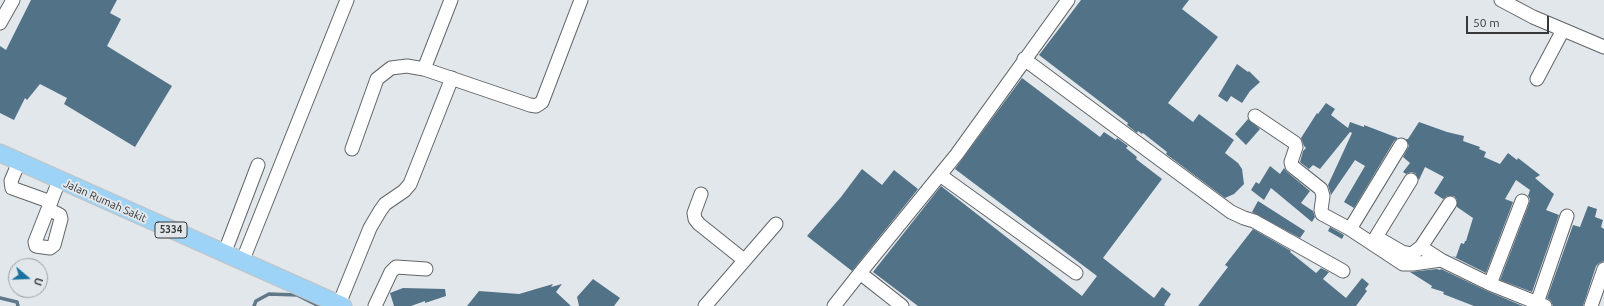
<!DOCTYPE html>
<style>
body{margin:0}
#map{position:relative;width:1604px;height:306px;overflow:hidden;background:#e2e7eb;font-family:Ubuntu,sans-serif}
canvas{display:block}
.north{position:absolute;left:8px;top:258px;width:40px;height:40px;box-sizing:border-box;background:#e2e7eb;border:1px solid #9da1a4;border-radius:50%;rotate:109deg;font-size:11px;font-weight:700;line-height:16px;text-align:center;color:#363839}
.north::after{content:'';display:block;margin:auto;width:14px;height:18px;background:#1a71a0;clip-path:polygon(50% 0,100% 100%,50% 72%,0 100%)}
.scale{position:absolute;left:1466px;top:16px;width:83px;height:18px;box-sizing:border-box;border:2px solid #363839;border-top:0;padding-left:5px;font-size:12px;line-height:14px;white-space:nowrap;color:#363839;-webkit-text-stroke:3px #e2e7eb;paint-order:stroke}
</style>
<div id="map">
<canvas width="1604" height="306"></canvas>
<div class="north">U</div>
<div class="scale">50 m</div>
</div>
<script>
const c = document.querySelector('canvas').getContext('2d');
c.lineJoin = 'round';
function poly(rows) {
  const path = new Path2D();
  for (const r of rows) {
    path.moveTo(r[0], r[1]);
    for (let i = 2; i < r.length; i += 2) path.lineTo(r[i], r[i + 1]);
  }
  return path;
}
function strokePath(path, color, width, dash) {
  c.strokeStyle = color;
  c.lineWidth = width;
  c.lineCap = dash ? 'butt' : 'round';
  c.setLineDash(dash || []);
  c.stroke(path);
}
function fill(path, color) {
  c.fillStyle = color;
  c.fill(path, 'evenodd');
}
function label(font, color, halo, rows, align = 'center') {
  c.font = font + ' Ubuntu,sans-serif';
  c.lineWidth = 4;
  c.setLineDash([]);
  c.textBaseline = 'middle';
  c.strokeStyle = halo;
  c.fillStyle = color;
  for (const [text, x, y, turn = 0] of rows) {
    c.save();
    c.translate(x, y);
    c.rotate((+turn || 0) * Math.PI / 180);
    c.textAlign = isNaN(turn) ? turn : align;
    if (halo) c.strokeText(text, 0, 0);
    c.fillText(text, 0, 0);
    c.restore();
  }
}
strokePath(poly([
 [0,298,17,302,18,306],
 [254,306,256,301,269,294,297,295,319,306]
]), '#617889', 3.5);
fill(poly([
 [31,0,117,0,110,13,121,19,107,46,172,86,135,147,64,104,67,98,40,84,27,100,25,98,14,120,0,113,0,46,6,50],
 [1081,0,1189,0,1182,9,1218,37,1168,103,1193,122,1199,114,1234,140,1225,153,1238,163,1242,169,1244,184,1234,194,1225,198,1166,154,1167,152,1143,133,1142,134,1138,131,1137,133,1127,125,1128,123,1039,55],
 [1237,64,1248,72,1249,71,1260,82,1250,91,1242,103,1231,96,1227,102,1218,96],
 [1022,78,1100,137,1104,132,1116,140,1117,138,1128,146,1126,148,1137,157,1136,159,1162,179,1103,258,1154,298,1162,287,1171,294,1164,305,1166,306,918,306,873,272,941,186,1082,296,1097,276,955,169],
 [1326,103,1335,109,1331,115,1348,128,1350,122,1364,127,1364,125,1398,138,1394,141,1354,208,1344,202,1365,166,1355,160,1331,195,1328,185,1352,133,1350,132,1320,169,1313,165,1309,169,1300,162,1303,151,1306,148,1304,146,1301,138,1317,113,1318,114],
 [1248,119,1260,129,1246,145,1235,134],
 [1419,122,1447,132,1464,136,1463,141,1480,147,1479,149,1486,152,1484,157,1500,164,1508,153,1517,160,1518,158,1540,175,1535,178,1554,194,1546,210,1559,215,1532,292,1500,280,1529,204,1530,199,1528,196,1530,190,1516,180,1505,199,1513,202,1486,273,1452,256,1456,257,1461,243,1464,244,1465,241,1466,241,1473,218,1457,207,1457,200,1454,196,1447,196,1443,199,1434,193,1444,177,1425,167,1419,180,1415,173,1411,172,1406,174,1403,172,1410,163,1403,157,1409,146,1406,139,1408,139],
 [1270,166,1280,174,1284,168,1287,172,1310,191,1301,203,1313,211,1315,217,1312,222,1271,188,1264,200,1251,190,1256,182,1259,184],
 [862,169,882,185,894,170,918,189,852,271,807,236,841,197],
 [1258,201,1305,231,1300,238,1252,212],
 [1588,206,1597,209,1595,217,1603,220,1601,227,1604,229,1604,261,1599,263,1596,266,1583,306,1553,306,1551,301,1547,298,1573,225,1580,227],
 [1330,227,1344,235,1342,239,1328,231],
 [1253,229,1291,251,1290,252,1316,273,1321,268,1329,272,1323,279,1346,298,1362,278,1369,284,1365,289,1367,291,1356,306,1198,306,1228,267,1225,265],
 [1437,269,1440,270,1441,269,1487,291,1523,306,1474,306,1443,294,1444,292,1431,288,1432,286,1410,272],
 [593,279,620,298,614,306,579,306,577,297],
 [553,284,551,287,562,284,556,292,571,306,467,306,479,291,519,294],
 [403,288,445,289,446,296,425,303,425,301,411,306,394,306,390,293]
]), '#527288');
const minor = poly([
 [1501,0,1533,17,1604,47],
 [0,23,13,0],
 [1024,59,1231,212,1244,218,1254,221,1343,271],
 [424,69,451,0],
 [1537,79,1563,30],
 [1255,116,1295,143,1296,147,1291,162,1292,166,1321,189,1323,196,1321,210,1322,214,1350,229,1403,264,1413,264,1441,260,1490,284,1545,306],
 [352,149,377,79,391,68,407,66,424,69,530,105,536,106,542,102,581,0],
 [19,162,11,181,12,188,51,202],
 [940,175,1076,273],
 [1411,180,1376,237,1402,252,1412,254,1421,247],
 [701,194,694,213,695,219,699,224,744,260],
 [48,209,60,215,61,219,54,245,50,248,36,246,35,242,59,181],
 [1350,229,1401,145],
 [224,254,258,165],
 [1441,260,1421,247,1450,203],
 [242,262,347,0],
 [860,273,957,154,1068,0],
 [1490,284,1522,201],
 [1537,303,1567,216],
 [339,304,370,228,380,211,385,204,404,191,410,184,452,78],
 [375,306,391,272,396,267,426,269],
 [705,306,776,224],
 [834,306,860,273,902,306],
 [1591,306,1604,269]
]);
const major = poly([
 [0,153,343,306]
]);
strokePath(minor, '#616669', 15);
strokePath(major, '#c3c3c4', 19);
strokePath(minor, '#fff', 13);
strokePath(major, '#9dd3f6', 17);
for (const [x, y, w] of [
 [171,230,32]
]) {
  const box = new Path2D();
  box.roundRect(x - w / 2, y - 8, w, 16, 3);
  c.fillStyle = '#e2e7eb';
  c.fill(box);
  strokePath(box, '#363839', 1);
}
label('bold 10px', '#363839', null, [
 ["5334",171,230]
]);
label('11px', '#363839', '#e2e7eb', [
 ["Jalan Rumah Sakit",105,201,24]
]);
</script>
